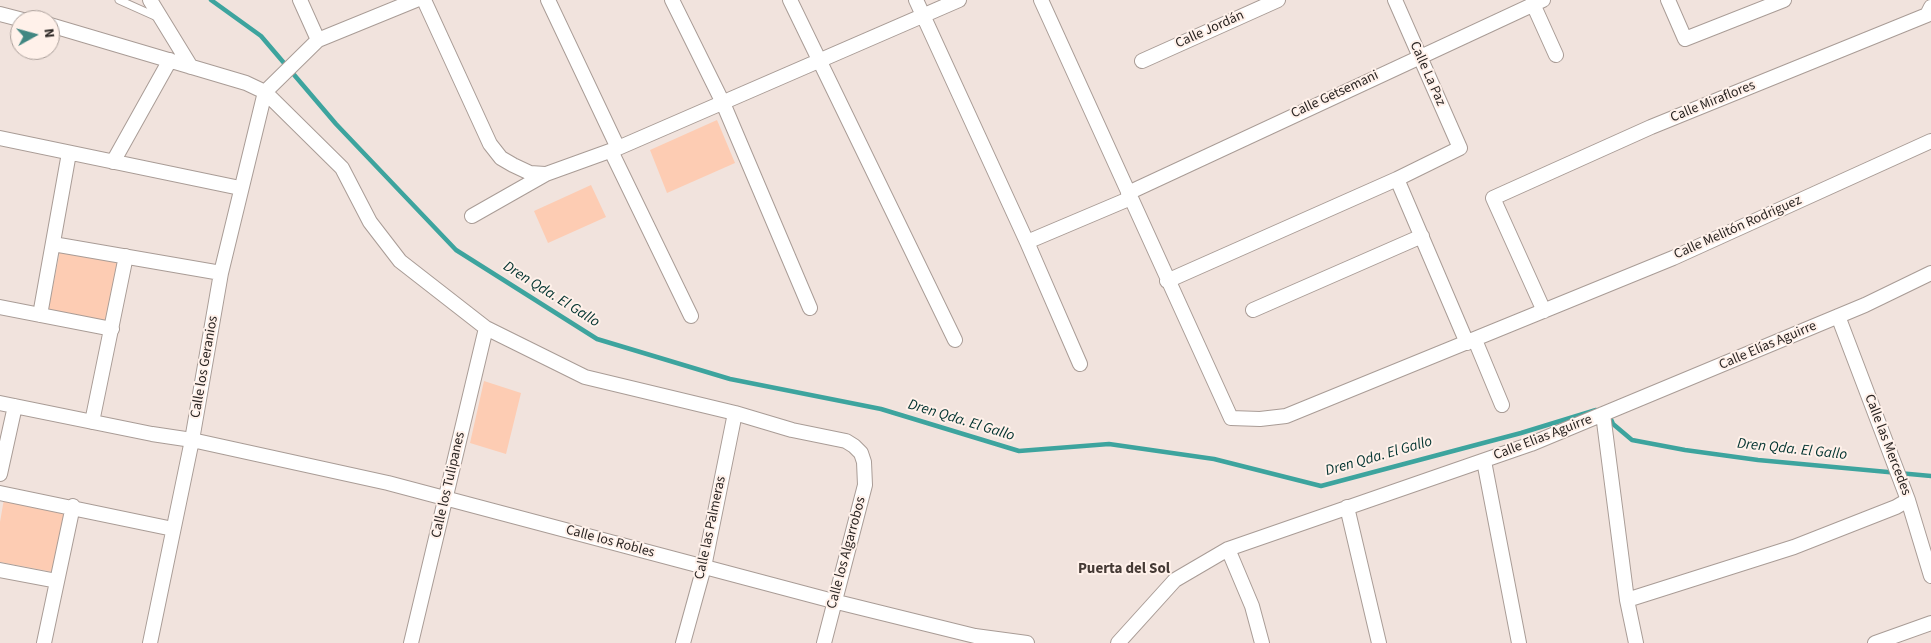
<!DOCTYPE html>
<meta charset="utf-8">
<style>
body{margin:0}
#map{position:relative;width:1931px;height:643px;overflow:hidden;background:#f1e3dd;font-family:"Source Sans 3",sans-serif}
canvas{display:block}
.north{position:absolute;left:10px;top:10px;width:50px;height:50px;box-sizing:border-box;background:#fff1ea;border:1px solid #aa9f9a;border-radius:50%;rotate:83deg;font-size:14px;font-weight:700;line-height:20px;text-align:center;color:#2a2523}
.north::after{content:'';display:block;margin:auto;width:18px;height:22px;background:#408782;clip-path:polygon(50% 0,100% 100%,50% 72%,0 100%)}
</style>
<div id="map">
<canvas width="1931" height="643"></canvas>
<div class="north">N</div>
</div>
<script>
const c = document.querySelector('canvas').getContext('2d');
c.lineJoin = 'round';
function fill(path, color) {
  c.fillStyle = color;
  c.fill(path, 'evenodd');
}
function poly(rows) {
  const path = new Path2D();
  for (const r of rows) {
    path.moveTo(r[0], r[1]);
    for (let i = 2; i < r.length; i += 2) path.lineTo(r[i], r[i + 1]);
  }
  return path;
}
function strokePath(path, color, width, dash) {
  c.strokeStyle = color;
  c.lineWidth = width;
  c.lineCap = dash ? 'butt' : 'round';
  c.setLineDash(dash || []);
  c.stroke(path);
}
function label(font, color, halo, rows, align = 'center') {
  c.font = font + ' "Source Sans 3",sans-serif';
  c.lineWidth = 4;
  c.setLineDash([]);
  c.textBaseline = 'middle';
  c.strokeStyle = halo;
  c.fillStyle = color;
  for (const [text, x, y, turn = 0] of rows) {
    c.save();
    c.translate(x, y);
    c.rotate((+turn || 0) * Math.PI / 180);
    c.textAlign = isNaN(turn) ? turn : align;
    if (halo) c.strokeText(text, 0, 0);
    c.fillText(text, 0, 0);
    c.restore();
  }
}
fill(poly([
 [717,120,735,163,667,193,650,150],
 [591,185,606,217,548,243,534,211],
 [60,251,121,262,110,322,48,311],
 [484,381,521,393,506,454,470,443],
 [4,499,65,511,53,572,0,562,0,522]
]), '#fdccb3');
strokePath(poly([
 [211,0,261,36,336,124,456,250,597,339,730,379,881,409,1019,451,1109,444,1214,459,1321,486,1521,433,1596,410],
 [1609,415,1613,424,1632,440,1685,450,1758,460,1931,476]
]), '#3da49e', 4.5);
const service = poly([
 [119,0,157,17]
]);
const minor = poly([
 [150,0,191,67],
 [300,0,318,40],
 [424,0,490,144,501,158,513,165,530,173,545,174],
 [548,0,618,148],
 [672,0,723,103,810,308],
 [790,0,955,340],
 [916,0,1027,242,1080,364],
 [1041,0,1231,418,1260,419,1286,416,1673,258,1931,141],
 [1668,0,1685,39,1784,0],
 [1533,4,1556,55],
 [0,14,23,20],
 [50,25,246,83,265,92,342,168,370,222,400,261,486,328,585,377,735,413,792,430,846,441,854,446,861,453,864,462,865,485,824,643],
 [1142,61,1278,0],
 [265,92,318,40,416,0],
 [0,138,240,188],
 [611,151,691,316],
 [113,162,170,60],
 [1397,179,1467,343],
 [1128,193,1543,0],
 [472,216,546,174,618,148,959,0],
 [1027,242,1131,198],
 [53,244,221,273],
 [1167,281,1397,179,1460,148,1395,0],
 [0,307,112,329],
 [1253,310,1422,236],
 [1544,311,1493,198,1651,127,1927,15,1931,7],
 [40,315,69,153],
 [1838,316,1908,500,1931,576],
 [1475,340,1502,405],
 [0,403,152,434,192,440,388,483,833,601,975,636,1027,643],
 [1603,414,1627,600,1636,643],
 [92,422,126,256],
 [1484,461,1519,643],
 [0,474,15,406],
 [0,493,173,529],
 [1347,507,1379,643],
 [1228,549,1252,606,1262,643],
 [0,570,57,581],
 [1627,600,1794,547,1896,507,1908,500],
 [44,643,73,506],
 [150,643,192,440,221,273,265,92],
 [411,643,486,328],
 [683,643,704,567,735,413],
 [1118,643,1175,580,1228,549,1531,444,1865,305,1931,273],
 [1875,643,1931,623]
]);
strokePath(service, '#a99c96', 9);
strokePath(minor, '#a99c96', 16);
strokePath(service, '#fff', 7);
strokePath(minor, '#fff', 14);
label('14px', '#2a2523', '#fff1ea', [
 ["Calle Jordán",1210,30,-24],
 ["Calle La Paz",1427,74,66],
 ["Calle Getsemani",1335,95,-25],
 ["Calle Miraflores",1713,102,-22],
 ["Calle Melitón Rodriguez",1738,228,-24],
 ["Calle Elías Aguirre",1768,346,-23],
 ["Calle los Geranios",205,367,-80],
 ["Calle Elias Aguirre",1543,438,-21],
 ["Calle las Mercedes",1887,445,69],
 ["Calle los Tulipanes",449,485,-77],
 ["Calle las Palmeras",711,528,-78],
 ["Calle los Robles",610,542,15],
 ["Calle los Algarrobos",847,553,-75]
]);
label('italic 15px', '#00322f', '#fff1ea', [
 ["Dren Qda. El Gallo",551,295,32],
 ["Dren Qda. El Gallo",961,421,17],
 ["Dren Qda. El Gallo",1792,450,6],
 ["Dren Qda. El Gallo",1379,457,-16]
]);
label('bold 15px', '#453a35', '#fff1ea', [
 ["Puerta del Sol",1124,570]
]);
</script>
